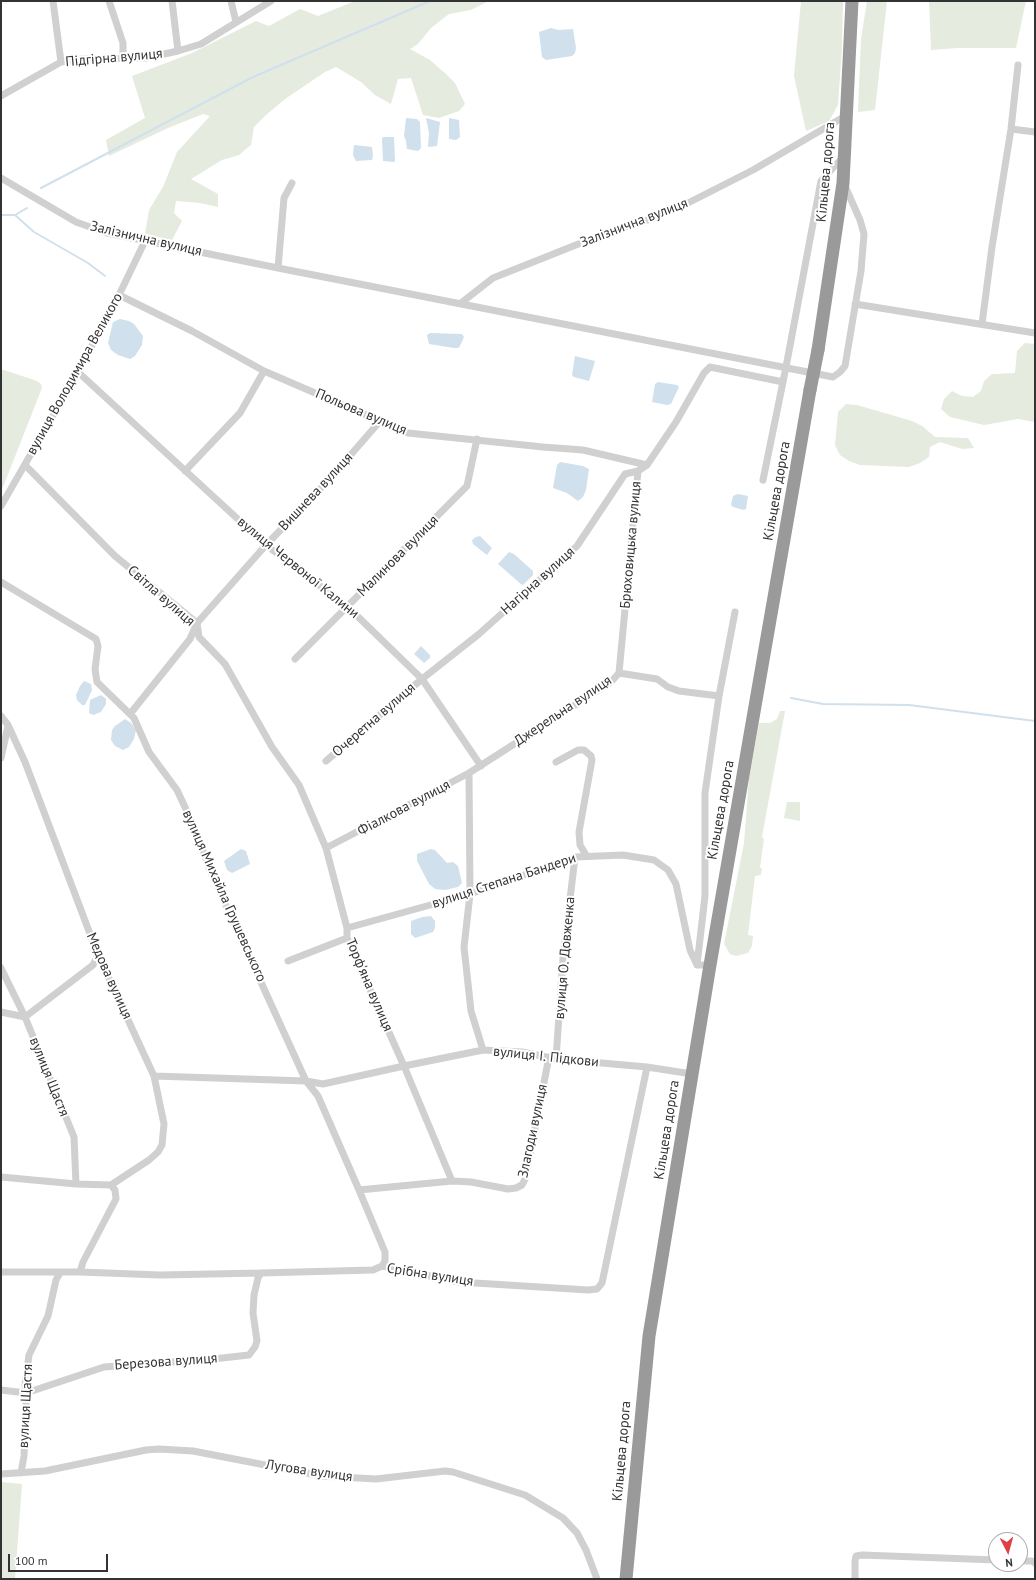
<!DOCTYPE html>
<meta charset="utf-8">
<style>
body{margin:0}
#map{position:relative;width:1036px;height:1580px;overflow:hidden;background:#fff;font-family:"PT Sans",sans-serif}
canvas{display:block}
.frame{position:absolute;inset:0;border:2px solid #333;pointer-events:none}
.north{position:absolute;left:988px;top:1532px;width:40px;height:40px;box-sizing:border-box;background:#fff;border:1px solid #adadad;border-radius:50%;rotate:174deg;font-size:11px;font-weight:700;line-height:16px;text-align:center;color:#333}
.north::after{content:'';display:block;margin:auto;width:14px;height:18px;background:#dd4145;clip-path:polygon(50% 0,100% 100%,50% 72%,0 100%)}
.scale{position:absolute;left:8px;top:1554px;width:100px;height:18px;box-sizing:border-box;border:2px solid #333;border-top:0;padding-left:5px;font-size:12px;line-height:14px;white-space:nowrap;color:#333;-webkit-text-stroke:3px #fff;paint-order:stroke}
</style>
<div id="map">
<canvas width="1036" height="1580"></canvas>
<div class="frame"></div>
<div class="north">N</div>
<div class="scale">100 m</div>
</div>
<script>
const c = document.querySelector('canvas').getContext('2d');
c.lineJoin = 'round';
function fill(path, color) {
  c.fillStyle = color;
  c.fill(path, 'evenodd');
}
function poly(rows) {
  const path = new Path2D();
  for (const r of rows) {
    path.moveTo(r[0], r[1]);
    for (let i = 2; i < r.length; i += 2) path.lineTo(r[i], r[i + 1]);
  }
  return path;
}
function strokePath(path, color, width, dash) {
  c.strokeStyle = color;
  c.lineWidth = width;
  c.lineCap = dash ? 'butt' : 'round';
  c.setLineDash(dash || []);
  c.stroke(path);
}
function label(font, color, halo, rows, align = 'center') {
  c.font = font + ' "PT Sans",sans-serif';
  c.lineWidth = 4;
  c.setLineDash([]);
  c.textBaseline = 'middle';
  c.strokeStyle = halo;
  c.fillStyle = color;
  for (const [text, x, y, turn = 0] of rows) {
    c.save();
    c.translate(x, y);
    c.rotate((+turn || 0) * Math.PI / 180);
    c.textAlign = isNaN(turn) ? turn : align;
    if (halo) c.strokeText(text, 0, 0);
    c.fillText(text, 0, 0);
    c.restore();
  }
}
fill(poly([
 [355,1,489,1,471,10,449,14,431,28,418,44,410,49,430,60,446,74,455,83,465,104,459,111,439,118,423,115,411,78,398,79,391,104,375,95,361,82,336,67,325,72,285,99,266,115,254,127,251,145,239,155,222,160,191,179,218,194,218,207,200,203,176,201,174,213,182,221,172,240,145,234,149,210,163,187,177,152,210,116,203,114,168,128,109,156,106,140,145,118,132,76,192,53,256,21,269,26,300,9,318,16],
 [801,1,843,1,842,48,838,105,829,121,806,131,794,76],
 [867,1,887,1,875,110,858,112,861,39],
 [929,1,1026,1,1016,48,957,48,931,50],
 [1025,343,1035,344,1035,422,1018,419,984,425,950,417,941,409,944,399,952,391,962,396,973,397,981,391,984,381,992,374,1015,373,1017,351],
 [1,369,37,381,41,384,42,388,1,492],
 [846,404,857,405,912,421,922,426,935,437,968,438,974,448,962,449,940,442,930,447,929,457,920,463,909,467,860,465,849,461,840,455,835,445,838,412],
 [780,711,785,711,762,837,764,839,760,868,762,868,761,875,755,876,748,935,753,936,752,946,748,953,736,956,730,954,724,944,744,843,749,779,759,723,770,723,777,719],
 [787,802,800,802,800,821,784,818],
 [1,1482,22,1484,15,1579,1,1579]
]), '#e5ebdf');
fill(poly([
 [551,28,559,30,573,29,576,48,575,53,572,56,546,60,542,57,539,32],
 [406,118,417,119,420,122,421,148,418,151,407,149,406,141,404,136],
 [426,118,440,122,437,146,428,147,429,133],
 [449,118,459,120,460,137,456,140,449,139],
 [383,137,394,137,395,161,394,162,383,161,382,139],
 [354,145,372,147,373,156,372,160,356,161,353,155],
 [120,319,129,321,134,324,143,336,142,345,135,356,130,359,118,355,111,350,108,343,113,322],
 [430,333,462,334,464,337,460,346,458,348,454,348,429,344,427,335],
 [575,356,595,361,589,381,574,377,572,375],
 [658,382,677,385,679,387,671,404,667,405,652,402,655,384],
 [560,462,583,466,589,469,586,490,583,497,578,501,567,493,553,488,557,465],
 [738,494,748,496,746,509,744,510,733,507,731,505,733,496],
 [480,536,492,548,487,555,473,544,472,540,476,537],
 [509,552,514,554,533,571,533,575,524,584,522,585,498,564],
 [421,646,430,655,430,658,424,663,414,654],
 [84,681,91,684,92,690,85,705,82,705,77,700,76,695,80,686],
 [101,695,106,699,106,704,101,712,93,715,89,713,90,700],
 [125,719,131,723,136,730,134,739,129,747,123,750,115,746,111,740,112,730,115,726],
 [241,849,246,851,250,864,232,873,227,870,224,861],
 [431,849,435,850,447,863,453,862,458,866,462,883,458,887,445,890,435,889,429,884,417,861,417,854],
 [431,916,435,921,435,928,433,932,415,938,411,934,411,921,422,917]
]), '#d0e0ec');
strokePath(poly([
 [41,188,253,77,430,1],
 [1,215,15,215,27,208],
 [15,215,34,232,88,263,105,276],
 [791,698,823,704,909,705,1035,721]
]), '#d0e0ec', 2);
strokePath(poly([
 [53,1,61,62],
 [109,1,123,43,123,58],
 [172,1,178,51],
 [231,1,236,22],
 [1,96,61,62,82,59,146,58,178,51,201,44,271,1],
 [1011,129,1035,132],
 [1,178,76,222,107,233,278,268,833,377,840,372,845,366,861,271,864,234,860,220,845,186],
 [278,268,284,198,292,183],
 [119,295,192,331,264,371,408,433,543,447,583,450,647,465],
 [461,303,493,278,601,235,654,218,688,203,753,170,847,115],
 [855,304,1035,333],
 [982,324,992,247,1011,129,1018,65],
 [78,372,266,545,348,607,422,679,481,766],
 [25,465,115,556,197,623,199,637,225,664,272,747,299,785,326,848,347,928,347,938,404,1066,452,1181],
 [185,471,240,413,264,371],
 [763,480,786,367,821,181,844,156],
 [1,506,78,372,119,295,145,241],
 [1,582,96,639,98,646,95,669,97,682,134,718,149,752,177,790,198,835,209,868,306,1081,318,1096,359,1190,385,1252,385,1261,382,1266],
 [295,659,467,486,477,439],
 [619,673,638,471,647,465,676,422,704,373,710,367,783,382],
 [619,673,657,679,668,687,679,691,719,696],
 [130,714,190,639,197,623,266,545,327,482,381,420],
 [1,716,8,725,25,762,98,955,154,1076,164,1124,162,1145,158,1152,149,1160,111,1185,76,1184,1,1177],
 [1,758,8,726],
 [326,761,422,679,479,634,577,546,625,474,638,471],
 [556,762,578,750,584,750,591,756,592,760,579,832,580,845,586,855],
 [469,773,470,894,464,947,471,1011,483,1050],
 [326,848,469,773,611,682,619,673],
 [347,928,470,894,575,857,623,855,654,860,668,870,676,884,690,950,697,965,710,965],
 [288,961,347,938],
 [697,965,705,896,705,793,719,696,735,612],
 [1,968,25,1017,74,1137,76,1184],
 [1,1012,25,1017],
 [25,1017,93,965,98,955],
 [556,1059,563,958,575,857],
 [154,1076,306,1081,323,1084,404,1066,483,1050,522,1052,556,1059,647,1067,692,1074],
 [359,1190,452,1181,471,1182,508,1189,516,1188,522,1185,525,1179,549,1057],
 [1,1272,80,1272,160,1275,261,1273,373,1270,382,1266,459,1282,588,1290,597,1289,602,1283,647,1067],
 [80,1272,83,1262,116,1199,115,1190,111,1185],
 [1,1390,26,1393,104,1367,213,1359,249,1355,255,1347,257,1341,253,1313,254,1295,258,1278,261,1273],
 [21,1473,24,1456,26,1405,25,1385,29,1355,48,1316,56,1280,60,1273],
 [1,1474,45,1471,146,1450,159,1449,193,1451,322,1476,376,1479,445,1471,453,1472,525,1495,563,1518,577,1533,586,1550,597,1579],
 [1020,1561,1032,1561,1035,1563],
 [855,1579,855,1561,856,1556,862,1555,996,1560]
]), '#d0d0d0', 7);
strokePath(poly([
 [818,350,843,183,852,1],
 [626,1579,649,1336,710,965,810,390]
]), '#9a9a9a', 13);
strokePath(poly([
 [810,390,818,350]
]), '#9a9a9a', 13);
label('14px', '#333', '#fff', [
 ["Підгірна вулиця",114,58,-5],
 ["Кільцева дорога",826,172,-85],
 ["Залізнична вулиця",634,223,-21],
 ["Залізнична вулиця",146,239,13],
 ["вулиця Володимира Великого",75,374,-61],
 ["Польова вулиця",361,412,23],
 ["Кільцева дорога",777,491,-80],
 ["Вишнева вулиця",316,492,-47],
 ["Брюховицька вулиця",631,545,-85],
 ["Малинова вулиця",398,556,-45],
 ["вулиця Червоної Калини",298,568,39],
 ["Нагірна вулиця",538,581,-42],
 ["Світла вулиця",161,596,41],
 ["Джерельна вулиця",563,711,-34],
 ["Очеретна вулиця",374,720,-41],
 ["Фіалкова вулиця",404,808,-28],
 ["Кільцева дорога",721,810,-80],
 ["вулиця Степана Бандери",504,881,-18],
 ["вулиця Михайла Грушевського",224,896,66],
 ["вулиця О. Довженка",565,958,-85],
 ["Медова вулиця",109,976,66],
 ["Торф'яна вулиця",369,985,67],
 ["вулиця І. Підкови",546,1057,6],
 ["вулиця Щастя",49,1077,68],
 ["Кільцева дорога",667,1130,-81],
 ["Злагоди вулиця",533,1131,-78],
 ["Срібна вулиця",430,1275,9],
 ["Березова вулиця",166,1362,-4],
 ["вулиця Щастя",26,1406,-87],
 ["Кільцева дорога",622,1451,-85],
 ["Лугова вулиця",309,1471,8]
]);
</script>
